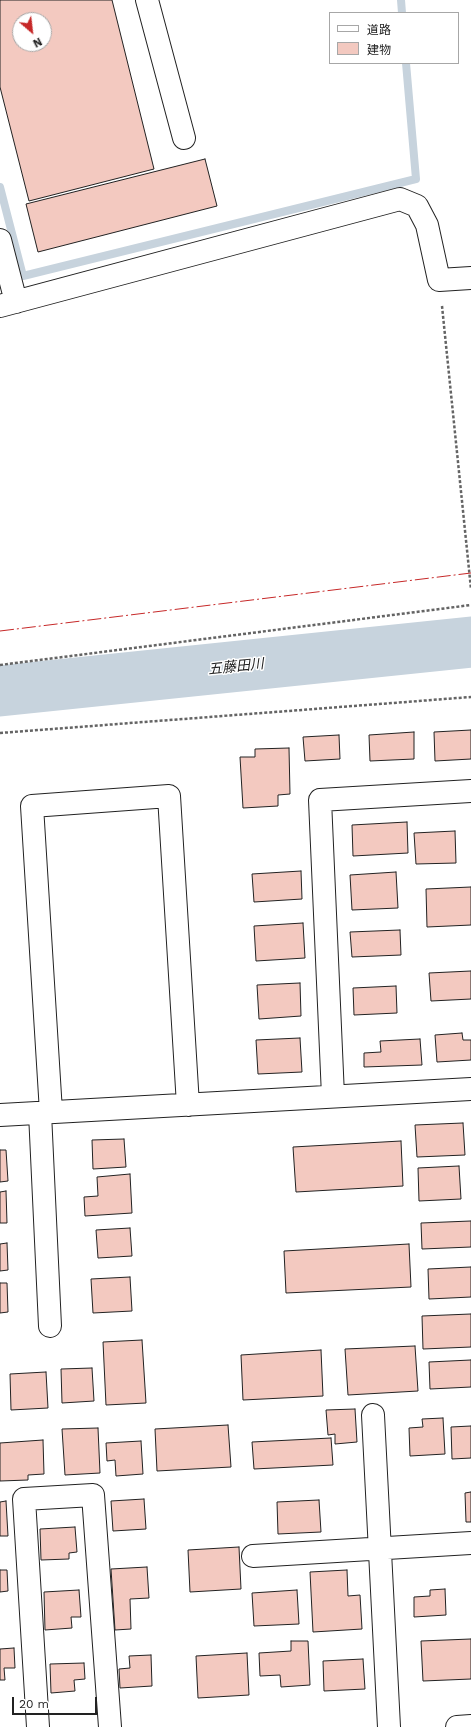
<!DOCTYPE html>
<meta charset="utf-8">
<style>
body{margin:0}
#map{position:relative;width:471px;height:1727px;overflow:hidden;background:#fff;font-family:"Work Sans","Noto Sans JP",sans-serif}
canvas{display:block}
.legend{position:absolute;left:329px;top:12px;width:130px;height:52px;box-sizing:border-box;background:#fff;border:1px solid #a7a7a7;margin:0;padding:5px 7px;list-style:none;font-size:12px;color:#222}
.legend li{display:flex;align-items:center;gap:8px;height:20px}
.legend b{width:20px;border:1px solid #a7a7a7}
.north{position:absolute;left:12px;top:12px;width:40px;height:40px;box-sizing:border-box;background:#fff;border:1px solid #a7a7a7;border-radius:50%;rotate:152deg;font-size:11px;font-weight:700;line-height:16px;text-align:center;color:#222}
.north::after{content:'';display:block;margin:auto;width:14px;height:18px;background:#c62828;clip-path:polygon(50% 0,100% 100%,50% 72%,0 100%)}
.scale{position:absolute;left:12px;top:1697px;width:85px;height:18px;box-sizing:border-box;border:2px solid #222;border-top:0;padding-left:5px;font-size:12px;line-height:14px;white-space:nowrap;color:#222;-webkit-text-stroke:3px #fff;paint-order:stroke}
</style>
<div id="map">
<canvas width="471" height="1727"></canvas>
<ul class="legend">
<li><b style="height:5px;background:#fff"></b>道路</li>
<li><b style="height:11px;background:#f3c9c0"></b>建物</li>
</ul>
<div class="north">N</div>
<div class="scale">20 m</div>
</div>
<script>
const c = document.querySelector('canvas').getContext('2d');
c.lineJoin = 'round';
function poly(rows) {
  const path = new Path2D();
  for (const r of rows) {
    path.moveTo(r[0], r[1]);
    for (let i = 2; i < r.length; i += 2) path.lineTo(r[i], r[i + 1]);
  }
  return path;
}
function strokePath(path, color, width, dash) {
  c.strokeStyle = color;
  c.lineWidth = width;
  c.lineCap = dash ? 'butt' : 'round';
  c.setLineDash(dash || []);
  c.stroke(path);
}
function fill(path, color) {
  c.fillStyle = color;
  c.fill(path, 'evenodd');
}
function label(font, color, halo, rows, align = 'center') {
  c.font = font + ' "Work Sans","Noto Sans JP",sans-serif';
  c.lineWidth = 3;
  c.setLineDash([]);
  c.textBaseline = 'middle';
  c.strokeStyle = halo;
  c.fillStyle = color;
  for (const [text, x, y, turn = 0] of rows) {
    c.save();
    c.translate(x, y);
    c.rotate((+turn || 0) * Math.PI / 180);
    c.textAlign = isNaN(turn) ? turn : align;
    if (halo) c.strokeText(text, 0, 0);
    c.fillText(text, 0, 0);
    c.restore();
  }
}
strokePath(poly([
 [401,0,402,13],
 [0,187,23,276,416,179,406,63]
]), '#c7d3dd', 8);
strokePath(poly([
 [0,691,471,642]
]), '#c7d3dd', 51);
const building = poly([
 [0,0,112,0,154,169,29,201,0,87,0,0],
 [20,20,44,20,44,44,20,44,20,20],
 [205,159,217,206,38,252,26,204,205,159],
 [471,730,471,759,435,761,434,732,471,730],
 [414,732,414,759,370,761,369,735,414,732],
 [339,735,340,759,305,761,303,737,339,735],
 [289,748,290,794,278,795,278,806,243,808,240,757,255,757,255,749,289,748],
 [407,822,408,853,353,856,352,825,407,822],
 [455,831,456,863,416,864,414,833,455,831],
 [301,871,302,899,254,902,252,874,301,871],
 [396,872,398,908,352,910,350,875,396,872],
 [471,887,471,925,427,927,426,889,471,887],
 [303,923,305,958,256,961,254,926,303,923],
 [400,930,401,955,352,957,350,932,400,930],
 [471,971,471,999,431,1001,429,973,471,971],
 [300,983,301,1016,259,1019,257,985,300,983],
 [396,986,397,1013,354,1015,353,988,396,986],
 [462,1033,463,1040,471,1040,471,1060,437,1062,435,1035,462,1033],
 [300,1038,302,1072,258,1074,256,1040,300,1038],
 [420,1039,422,1065,364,1067,364,1053,381,1052,380,1041,420,1039],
 [463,1123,465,1155,417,1157,415,1125,463,1123],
 [124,1139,126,1167,93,1169,92,1140,124,1139],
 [401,1141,403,1186,296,1192,293,1147,401,1141],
 [0,1150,6,1150,8,1181,0,1182,0,1150],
 [459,1166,461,1199,419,1201,418,1168,459,1166],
 [130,1174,132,1213,85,1216,84,1197,98,1196,97,1177,130,1174],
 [6,1191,7,1223,0,1223,0,1192,6,1191],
 [471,1221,471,1247,422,1249,421,1223,471,1221],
 [130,1228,132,1256,98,1258,96,1230,130,1228],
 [7,1243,8,1270,0,1271,0,1244,7,1243],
 [409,1244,411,1287,286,1293,284,1251,409,1244],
 [471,1267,471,1297,429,1299,428,1269,471,1267],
 [130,1277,132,1311,93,1313,91,1279,130,1277],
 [0,1283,7,1283,8,1312,0,1313,0,1283],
 [471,1314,471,1347,423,1349,422,1316,471,1314],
 [142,1340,146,1403,106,1405,103,1342,142,1340],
 [415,1346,418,1391,348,1395,345,1349,415,1346],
 [321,1350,323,1396,243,1400,241,1355,321,1350],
 [471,1360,471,1387,430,1389,429,1362,471,1360],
 [92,1368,94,1401,62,1403,61,1369,92,1368],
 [46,1372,48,1408,11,1410,10,1374,46,1372],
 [355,1409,357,1442,335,1444,335,1434,328,1435,326,1410,355,1409],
 [443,1418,445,1454,410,1456,409,1428,423,1427,422,1419,443,1418],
 [228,1425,231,1467,157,1471,155,1429,228,1425],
 [471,1426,471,1458,452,1459,451,1427,471,1426],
 [98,1428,100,1473,65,1475,62,1429,98,1428],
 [331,1438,333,1465,254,1469,252,1442,331,1438],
 [43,1440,44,1474,28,1475,28,1480,0,1481,0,1443,43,1440],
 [141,1441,143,1474,116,1476,115,1460,107,1461,106,1443,141,1441],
 [471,1492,471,1522,466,1522,465,1493,471,1492],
 [144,1499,146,1529,113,1531,111,1501,144,1499],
 [319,1500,321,1532,278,1534,277,1502,319,1500],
 [6,1501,8,1536,0,1536,0,1502,6,1501],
 [75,1527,77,1552,69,1553,69,1559,41,1560,40,1529,75,1527],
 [239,1547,241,1589,190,1592,188,1550,239,1547],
 [147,1567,149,1598,130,1599,131,1629,115,1630,111,1569,147,1567],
 [0,1570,7,1570,8,1591,0,1592,0,1570],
 [347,1570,348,1596,360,1595,362,1629,313,1632,310,1572,347,1570],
 [445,1589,446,1615,414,1617,414,1597,430,1596,430,1590,445,1589],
 [79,1590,81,1617,71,1617,72,1628,45,1630,44,1592,79,1590],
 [297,1590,299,1624,254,1626,252,1593,297,1590],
 [471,1639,471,1679,423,1681,421,1641,471,1639],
 [291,1641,308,1641,310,1685,281,1687,280,1675,260,1676,259,1653,291,1651,291,1641],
 [14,1648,15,1668,4,1668,5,1680,0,1680,0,1649,14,1648],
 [247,1653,249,1695,198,1698,196,1656,247,1653],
 [151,1655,152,1686,120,1688,119,1669,130,1668,129,1656,151,1655],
 [363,1659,365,1689,324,1691,323,1661,363,1659],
 [84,1663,85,1679,74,1680,75,1691,51,1693,50,1664,84,1663]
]);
fill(building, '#f3c9c0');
strokePath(building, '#222', 1);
const minor = poly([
 [147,0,184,138],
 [0,240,16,302],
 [0,306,400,199,417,206,427,225,439,280,471,278],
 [333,1096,320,800,471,791],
 [51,1112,32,806,169,796,188,1105],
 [40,1113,50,1326],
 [0,1115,471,1089],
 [373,1415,389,1727],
 [253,1556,471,1543],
 [38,1727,24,1499,93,1495,110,1727],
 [457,1727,471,1726]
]);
strokePath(minor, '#222', 24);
strokePath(poly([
 [442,306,471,589],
 [0,665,471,605],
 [0,733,471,697]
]), '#646464', 2.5, [3, 2]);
strokePath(minor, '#fff', 22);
strokePath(poly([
 [0,631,471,573]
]), '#c62828', 1, [14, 3, 2, 3]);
label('italic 14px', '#222', '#fff', [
 ["五藤田川",236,667,-6]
]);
</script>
